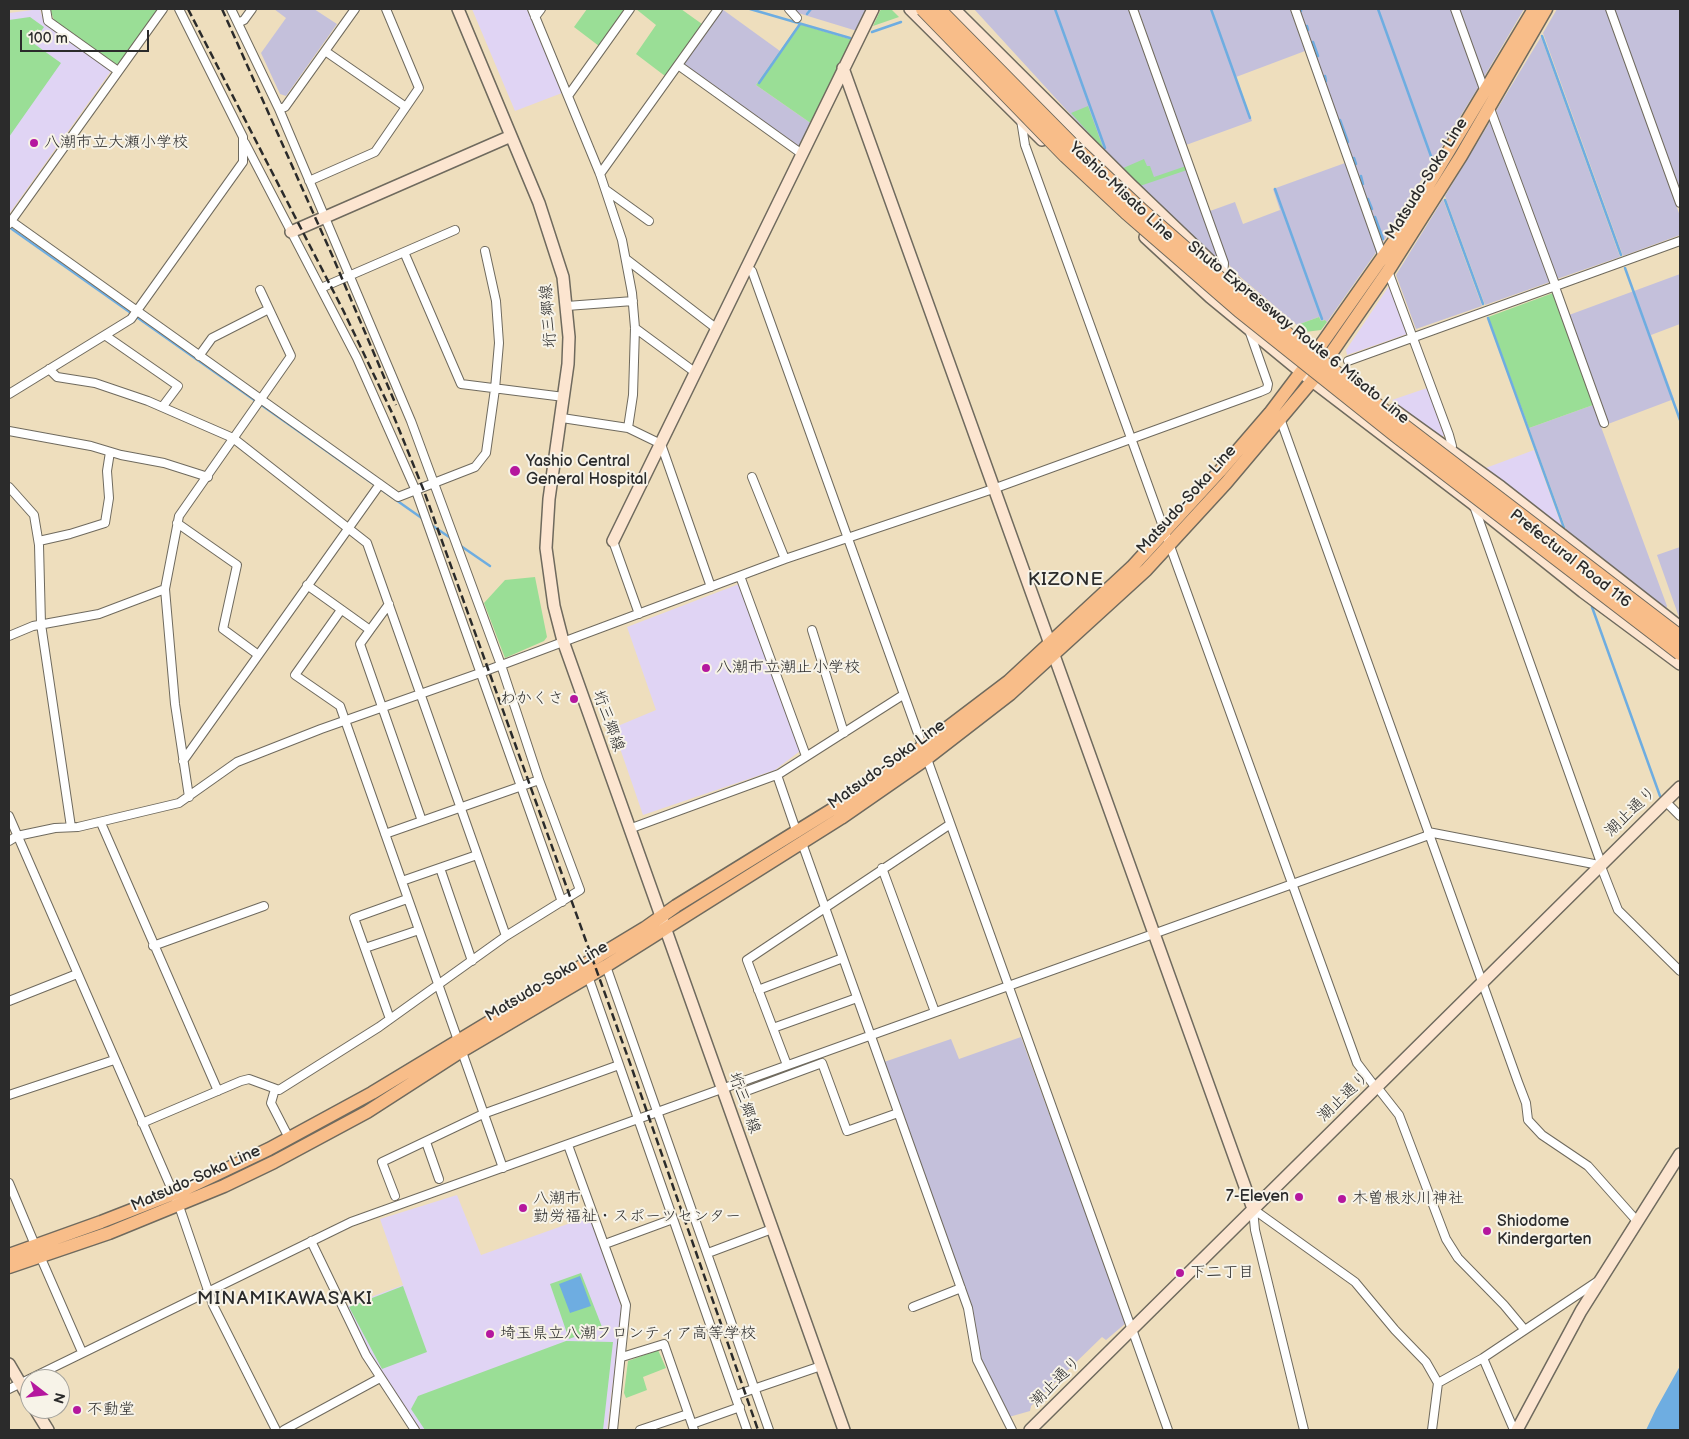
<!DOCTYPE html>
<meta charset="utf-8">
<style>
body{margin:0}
#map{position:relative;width:1689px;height:1439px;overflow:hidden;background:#eedebd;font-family:"Balsamiq Sans",sans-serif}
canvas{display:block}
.frame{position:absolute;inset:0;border:10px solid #2b2b2b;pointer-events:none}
.north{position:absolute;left:20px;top:1369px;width:50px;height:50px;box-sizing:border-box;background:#f7f3e8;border:1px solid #a5a39c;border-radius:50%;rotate:106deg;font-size:14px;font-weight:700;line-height:20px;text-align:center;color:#2b2b2b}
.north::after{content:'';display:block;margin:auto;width:18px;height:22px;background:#b5179e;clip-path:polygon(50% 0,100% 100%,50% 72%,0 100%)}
.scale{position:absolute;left:20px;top:30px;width:129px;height:22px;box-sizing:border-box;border:2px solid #2b2b2b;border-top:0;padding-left:6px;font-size:15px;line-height:18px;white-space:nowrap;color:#2b2b2b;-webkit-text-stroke:4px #f7f3e8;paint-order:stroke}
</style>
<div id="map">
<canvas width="1689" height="1439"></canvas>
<div class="frame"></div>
<div class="north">N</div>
<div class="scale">100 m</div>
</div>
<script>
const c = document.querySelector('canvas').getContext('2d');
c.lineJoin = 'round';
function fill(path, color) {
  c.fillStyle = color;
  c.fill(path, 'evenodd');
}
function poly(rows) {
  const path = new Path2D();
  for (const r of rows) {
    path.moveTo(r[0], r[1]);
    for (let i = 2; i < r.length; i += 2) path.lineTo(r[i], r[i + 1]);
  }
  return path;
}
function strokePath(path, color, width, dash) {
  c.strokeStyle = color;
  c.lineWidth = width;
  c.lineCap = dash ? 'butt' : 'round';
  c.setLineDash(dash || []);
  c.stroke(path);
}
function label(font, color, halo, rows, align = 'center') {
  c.font = font + ' "Balsamiq Sans","Klee One",sans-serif';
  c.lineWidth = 4;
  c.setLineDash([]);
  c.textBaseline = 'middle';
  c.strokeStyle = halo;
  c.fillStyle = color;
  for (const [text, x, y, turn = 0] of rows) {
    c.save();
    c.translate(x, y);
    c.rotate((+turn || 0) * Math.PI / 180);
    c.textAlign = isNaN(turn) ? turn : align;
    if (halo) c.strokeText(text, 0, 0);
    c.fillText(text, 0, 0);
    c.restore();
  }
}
fill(poly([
 [40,9,44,23,111,71,9,214,9,13],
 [472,9,527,9,562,93,515,111],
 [1389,286,1407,334,1347,355,1346,350],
 [1427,388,1444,435,1442,438,1392,400],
 [1534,450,1563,530,1483,469],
 [739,584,800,751,775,770,643,815,613,728,656,710,627,627],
 [457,1195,481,1255,590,1216,622,1309,607,1430,421,1430,372,1358,347,1306,403,1285,380,1219]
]), '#e0d4f4');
fill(poly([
 [274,9,314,9,337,24,286,96,280,94,261,53,286,18],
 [722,9,780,51,756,85,812,124,800,147,683,64],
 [795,9,868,9,857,31,798,13],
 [974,9,1129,9,1218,257,1216,257,1137,187],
 [1138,9,1290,9,1305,51,1236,77,1252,121,1186,145],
 [1298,9,1451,9,1479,86,1382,244],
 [1459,9,1524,9,1484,77],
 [1557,9,1606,9,1680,216,1680,235,1623,256,1543,33],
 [1614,9,1680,9,1680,192,1641,82],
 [1541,37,1620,257,1557,279,1496,111],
 [1491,120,1550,282,1485,305,1445,196],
 [1345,163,1377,251,1327,322,1325,320,1321,321,1319,317,1297,325,1238,275,1229,265,1210,211,1235,202,1243,224,1280,210,1273,189],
 [1443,199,1482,306,1416,329,1396,275],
 [1680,274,1680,324,1651,335,1674,399,1608,424,1569,315],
 [1593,405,1667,606,1666,609,1567,532,1529,428],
 [1680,547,1680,620,1657,555],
 [1021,1037,1126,1323,1106,1340,1102,1337,1031,1406,1030,1411,1009,1417,979,1357,972,1306,884,1062,951,1039,959,1059]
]), '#c4c0db');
fill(poly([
 [50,9,159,9,119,64,116,64,54,20],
 [587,9,625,9,599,46,574,27],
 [636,9,681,9,702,24,665,76,636,54,656,25],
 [881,9,891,9,899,17,873,26],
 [30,17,44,27,33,43,61,63,9,137,9,20],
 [799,24,853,40,812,124,756,85],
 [1088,106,1104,150,1071,113],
 [1144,159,1147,166,1150,166,1154,177,1186,166,1187,170,1137,187,1121,169],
 [1553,293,1593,405,1529,428,1488,317],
 [1319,317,1321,321,1325,320,1327,322,1321,330,1305,332,1297,325],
 [535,577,547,637,544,641,505,658,484,603,505,580],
 [581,1273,602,1327,569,1339,550,1284],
 [403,1286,427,1352,382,1369,349,1307],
 [566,1341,613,1342,603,1430,425,1430,411,1409,418,1396],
 [658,1350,666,1368,643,1377,647,1390,626,1398,624,1393,628,1361]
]), '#9ade96');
fill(poly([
 [580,1276,591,1306,570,1313,559,1284],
 [1680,1366,1680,1430,1646,1430,1656,1409]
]), '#6eade1');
strokePath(poly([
 [750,9,850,38],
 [1055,9,1105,148],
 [1211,9,1250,118],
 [1301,9,1301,11],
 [1378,9,1432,159],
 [807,14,811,9],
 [1307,26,1308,30],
 [872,32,901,22],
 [1542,36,1621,255],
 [1313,42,1318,56],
 [1325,76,1326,81],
 [759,83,800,24],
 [1340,120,1348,142],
 [1354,158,1356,164],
 [1361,176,1363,184],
 [1275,189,1322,319],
 [1368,199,1372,209],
 [1445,200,1483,304],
 [1375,217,1383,239],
 [9,227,423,519],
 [1625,268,1680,420],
 [1488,318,1564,528],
 [430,524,452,539],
 [458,544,490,566],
 [1592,607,1660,796]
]), '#6eade1', 2.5);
const street = poly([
 [46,9,48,21,118,71],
 [231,9,279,109,411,421,501,665,539,780],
 [532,9,600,174,622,240,632,293,635,328,633,395,628,428],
 [789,9,797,18],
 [1133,9,1224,263,1223,276],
 [1295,9,1383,257],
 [1455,9,1485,92],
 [1610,9,1680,203],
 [535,17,541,9],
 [238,23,244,20,252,9],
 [325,51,406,107],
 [678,65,802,154],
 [568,96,630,9],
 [1489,106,1556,287],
 [279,109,285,107,355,9],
 [1021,120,1025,145,1357,1063,1376,1088],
 [245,143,357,358,416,491,562,902],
 [600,174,718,9],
 [309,181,375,152,419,88,386,9],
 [606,190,649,221],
 [11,221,398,497,475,467,486,453,495,389,499,343,496,301,485,251],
 [9,224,163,9],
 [404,252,461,384,564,397],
 [626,259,717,329],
 [745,268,752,271,1132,1330],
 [1388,271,1449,435,1452,446,1450,451],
 [1555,287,1604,423],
 [321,288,455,230],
 [567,306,633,301],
 [635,328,696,373],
 [106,336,178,386,163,406],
 [199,356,212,338,269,309],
 [1348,361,1680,241],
 [49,369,57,377,95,383,148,401,233,438,367,543,506,936],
 [9,394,131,319,243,162,243,137,179,9],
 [562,418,628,428,661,444,711,587],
 [1281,421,1518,1082,1526,1103,1528,1120,1542,1135,1588,1166,1636,1220],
 [9,431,91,446,121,455,164,463,208,477],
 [752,477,785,559],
 [9,487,34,515,39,545,41,624,71,827],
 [1474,506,1601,863],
 [177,523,237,565,223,629,257,654],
 [39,541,70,534,105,523,109,498,107,471,110,452],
 [613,541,639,614],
 [740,576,806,756],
 [307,585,370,630,389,604],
 [341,610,295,675,340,706,503,1168],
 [370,630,360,644,422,821],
 [812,630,844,733],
 [9,636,33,626,99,614,165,589],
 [183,761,380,484],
 [777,775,797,833],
 [189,797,175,704,165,589,179,516,291,356,260,290],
 [1665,801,1680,816],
 [9,816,179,1206,213,1305,276,1430],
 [101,823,218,1091],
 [629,829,779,774,903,695],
 [1428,832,1599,865],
 [9,841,17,836,55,828,78,827,179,803,237,762,321,729,480,673,785,559,993,489,1260,392,1267,389,1268,384,1249,330],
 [802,843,968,1308,977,1360,1012,1430],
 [1600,864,1618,910,1680,971],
 [440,868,472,961],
 [882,868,935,1012],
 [402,881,477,855],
 [153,946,264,906],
 [365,948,419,930],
 [606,966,769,1430],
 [588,976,747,1430],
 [758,990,843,958],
 [9,1001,77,974],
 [390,1019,354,918,407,899],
 [773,1028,857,998],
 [787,1065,747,960,949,825],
 [1377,1087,1399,1115,1446,1239,1458,1258,1504,1305,1524,1329],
 [275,1089,271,1103,289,1138],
 [741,1093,822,1063,847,1131,898,1113],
 [9,1095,114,1060],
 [142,1123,241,1081,249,1079,279,1090,379,1027,506,936,580,890,539,780,385,834],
 [426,1142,439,1179],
 [568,1145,626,1305,613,1430],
 [9,1183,35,1245],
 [395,1196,382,1162,483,1114,619,1065],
 [1253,1209,1355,1282,1395,1330,1426,1362,1438,1383,1432,1430],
 [1253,1209,1255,1230,1304,1430],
 [311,1241,366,1355,415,1430],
 [605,1244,673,1219],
 [708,1253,772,1229],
 [40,1256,82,1352],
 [913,1307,961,1288],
 [1132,1329,1168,1430],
 [622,1357,664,1344,694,1430],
 [1483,1358,1514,1430],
 [1438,1383,1483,1358,1598,1281],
 [9,1389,351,1222,1429,835],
 [736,1395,821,1366],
 [692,1424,740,1407],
 [284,1430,380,1378],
 [640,1430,688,1414]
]);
const secondary = poly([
 [458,9,539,203,563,277,569,337,568,364,549,499,546,548,554,606,563,641,844,1430],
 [910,9,1042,140],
 [954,9,1131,185,1224,274,1266,309],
 [843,68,1253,1209],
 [291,232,511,136],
 [1145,237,1210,297,1312,381,1473,504,1583,592,1680,664],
 [1394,410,1501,487,1680,627],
 [613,541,873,9],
 [9,1364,30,1400],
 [35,1409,48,1430],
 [1030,1430,1680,787],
 [1517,1430,1581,1311,1680,1154]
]);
const primary = poly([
 [9,1255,101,1222,183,1190,269,1149,372,1093,645,928,676,906,846,801,889,772,1009,681,1132,567,1220,471,1270,413,1316,352,1399,234,1534,9],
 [9,1267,109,1233,224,1186,274,1162,367,1112,460,1052,606,966,841,818,926,759,1010,694,1146,570,1226,483,1312,381,1388,271,1461,156,1546,9]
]);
strokePath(street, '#6f6a5e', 10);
strokePath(secondary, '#6f6a5e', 14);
strokePath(primary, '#6f6a5e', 15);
strokePath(street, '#fff', 8);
strokePath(secondary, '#fce5d0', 11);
strokePath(primary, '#f8bd89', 12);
strokePath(poly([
 [188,9,343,310,394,417,424,491,631,1066,758,1430],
 [222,9,332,255,396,405]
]), '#2b2b2b', 2.5, [8, 4]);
const highwayBridge = poly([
 [923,9,1066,156,1126,212,1239,310,1397,436,1680,653],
 [938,9,1075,148,1142,211,1245,301,1384,411,1680,637]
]);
strokePath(highwayBridge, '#6f6a5e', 16, []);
strokePath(highwayBridge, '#f8bd89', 14);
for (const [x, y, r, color] of [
 [34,143,5,"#b5179e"],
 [515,471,6,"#b5179e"],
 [706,668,5,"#b5179e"],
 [574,699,5,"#b5179e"],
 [1299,1197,5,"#b5179e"],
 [1342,1199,5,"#b5179e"],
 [523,1208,5,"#b5179e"],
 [1487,1231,5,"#b5179e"],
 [1180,1273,5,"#b5179e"],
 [490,1334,5,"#b5179e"],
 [77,1410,5,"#b5179e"]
]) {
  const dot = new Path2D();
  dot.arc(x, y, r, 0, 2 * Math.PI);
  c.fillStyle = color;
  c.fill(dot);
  strokePath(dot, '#f7f3e8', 2);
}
label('16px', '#2b2b2b', '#f7f3e8', [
 ["八潮市立大瀬小学校",44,143],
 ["Yashio Central",526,462],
 ["General Hospital",526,480],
 ["八潮市立潮止小学校",716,668],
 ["わかくさ",564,699,"right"],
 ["7-Eleven",1289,1197,"right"],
 ["八潮市",533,1199],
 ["勤労福祉・スポーツセンター",533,1217],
 ["木曽根氷川神社",1352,1199],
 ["Shiodome",1497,1222],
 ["Kindergarten",1497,1240],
 ["下二丁目",1190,1273],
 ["埼玉県立八潮フロンティア高等学校",500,1334],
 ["不動堂",87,1410]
], 'left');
label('16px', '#2b2b2b', '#f7f3e8', [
 ["Matsudo-Soka Line",1427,179,-58],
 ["Yashio-Misato Line",1121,192,43],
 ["垳三郷線",549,316,-94],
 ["Shuto Expressway Route 6 Misato Line",1298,333,39],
 ["Matsudo-Soka Line",1187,500,-48],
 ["Prefectural Road 116",1570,559,38],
 ["垳三郷線",608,721,70],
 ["Matsudo-Soka Line",887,765,-36],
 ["潮止通り",1631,812,-44],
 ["Matsudo-Soka Line",547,982,-31],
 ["潮止通り",1344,1097,-44],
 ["垳三郷線",744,1103,70],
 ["Matsudo-Soka Line",196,1179,-24],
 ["潮止通り",1056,1382,-45]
]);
c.letterSpacing = '1px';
label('19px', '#2b2b2b', '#f7f3e8', [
 ["KIZONE",1066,580],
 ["MINAMIKAWASAKI",285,1299]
]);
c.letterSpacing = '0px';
</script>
